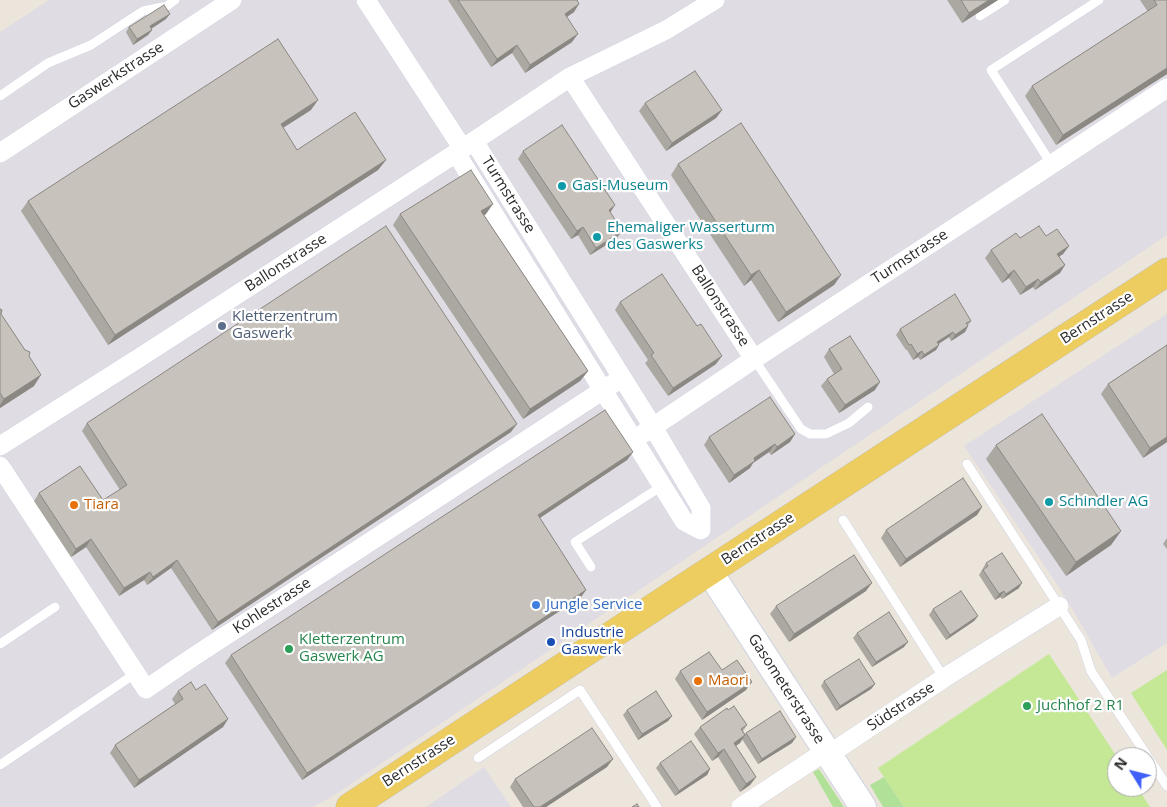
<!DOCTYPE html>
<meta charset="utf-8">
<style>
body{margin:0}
#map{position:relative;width:1167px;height:807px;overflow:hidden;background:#ece5dc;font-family:"Open Sans",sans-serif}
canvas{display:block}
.north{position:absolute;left:1107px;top:747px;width:50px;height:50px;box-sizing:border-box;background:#fff;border:1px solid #aaa;border-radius:50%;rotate:306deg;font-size:14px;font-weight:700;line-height:20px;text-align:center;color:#2a2a2a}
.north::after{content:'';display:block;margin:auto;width:18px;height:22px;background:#3f5ff6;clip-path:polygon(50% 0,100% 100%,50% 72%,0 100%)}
</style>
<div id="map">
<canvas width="1167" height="807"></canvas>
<div class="north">N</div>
</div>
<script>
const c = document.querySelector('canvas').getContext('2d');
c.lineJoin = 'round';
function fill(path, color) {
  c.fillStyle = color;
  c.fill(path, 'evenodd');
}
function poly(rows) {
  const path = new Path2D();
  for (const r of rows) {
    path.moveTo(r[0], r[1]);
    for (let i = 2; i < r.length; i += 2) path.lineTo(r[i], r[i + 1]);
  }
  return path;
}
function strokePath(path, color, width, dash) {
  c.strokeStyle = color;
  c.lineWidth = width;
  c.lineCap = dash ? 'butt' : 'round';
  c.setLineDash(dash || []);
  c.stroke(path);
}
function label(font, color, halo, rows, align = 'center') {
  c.font = font + ' "Open Sans",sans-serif';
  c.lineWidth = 4.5;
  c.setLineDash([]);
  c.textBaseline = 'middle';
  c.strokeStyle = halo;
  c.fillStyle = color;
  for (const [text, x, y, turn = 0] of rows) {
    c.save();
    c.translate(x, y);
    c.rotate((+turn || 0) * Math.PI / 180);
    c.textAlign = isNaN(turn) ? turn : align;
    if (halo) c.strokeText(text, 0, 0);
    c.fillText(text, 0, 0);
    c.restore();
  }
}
fill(poly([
 [49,0,1167,0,1167,235,330,798,312,807,0,807,0,32],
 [1167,314,1167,643,1112,678,1064,595,964,446],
 [484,767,511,807,426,807]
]), '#dfdce4');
fill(poly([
 [819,769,844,807,833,807,813,772],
 [884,777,904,807,883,807,870,785]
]), '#b1e199');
fill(poly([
 [1049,654,1117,757,1117,787,1137,787,1150,807,904,807,878,768],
 [1167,670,1167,750,1131,693]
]), '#c4e895');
const lane = poly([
 [980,16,1005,0],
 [0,96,48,63,91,45,143,11,167,6,175,0],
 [1052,165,991,70,1099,0],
 [754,359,801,429,810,434,826,434,849,423,868,407],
 [967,464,1081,640,1091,671,1167,786],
 [843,520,944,678],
 [591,567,575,542,662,486],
 [0,644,55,607],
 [478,758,580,690,657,807],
 [0,765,136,673]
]);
const street = poly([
 [366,0,463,149],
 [570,77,754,359],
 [0,153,232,0],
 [456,153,684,521,701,530,701,508,653,427,474,141],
 [644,433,754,359,1043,170,1167,88],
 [0,446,139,358,456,153,570,77,666,30,715,0],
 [0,466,146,689,193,657,614,383],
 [741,807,817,757,840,747,944,678,1059,606]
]);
const secondary = poly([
 [709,571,863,807]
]);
const primary = poly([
 [350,807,662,602,1167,272]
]);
strokePath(lane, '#d1d4e2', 10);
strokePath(street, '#d1d4e2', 20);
strokePath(secondary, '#d1d4e2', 28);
strokePath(primary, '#c3c3c3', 29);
strokePath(lane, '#fff', 9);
strokePath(street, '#fff', 19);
strokePath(secondary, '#fff', 26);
strokePath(primary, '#edcd5f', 28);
fill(poly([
 [448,0,577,0,574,12,567,17,572,42,525,73,512,53,491,67],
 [947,0,998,0,962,23],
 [1140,0,1167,0,1167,74,1056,145,1025,96,1032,86,1148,12],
 [166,19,151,29,152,30,148,35,133,45,126,32,129,27],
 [645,103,722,110,716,118,666,151,639,111],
 [311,110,283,128,297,150,386,160,378,170,108,345,21,211,28,201],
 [523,151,610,212,616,239,590,255,578,235,571,239,518,159],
 [678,164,841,275,834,285,778,322,751,280,744,286,671,175],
 [400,214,486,214,484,215,588,371,580,381,523,419,393,225],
 [1046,236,1069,246,1063,254,1059,256,1065,265,1060,273,1035,290,1033,287,1020,295,1009,278,1002,283,985,258,991,250,1020,238],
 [620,302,716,364,668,396,645,363,648,360,615,310],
 [0,309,1,314,29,356,34,386,0,408],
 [971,321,968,325,968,326,965,332,951,341,949,337,939,344,939,345,936,350,920,360,918,357,913,360,907,350,906,350,896,335,900,329],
 [1167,345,1167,442,1143,458,1101,394,1108,384],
 [829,349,875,390,839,413,821,386,827,379,834,374,824,357],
 [87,423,511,432,212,630,171,568,147,585,144,580,119,596,86,547,71,557,34,501,39,493,103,500,120,490,82,431],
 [795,434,790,442,771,455,769,452,753,463,750,468,729,483,704,445,709,437],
 [996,445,1121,531,1111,545,1066,576,986,459],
 [633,452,627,460,540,518,586,590,581,597,302,780,225,663,231,655],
 [982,507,977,515,900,567,881,538,886,530],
 [1167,538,1167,549,1163,544],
 [986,563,1019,588,1002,599,1000,597,995,600,979,575],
 [866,591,789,642,770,614,776,606],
 [933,609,978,616,974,621,946,640,929,615],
 [857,633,904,647,872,667,853,638],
 [722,670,746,690,702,720,675,679,680,671],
 [824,681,875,684,871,689,836,711,821,686],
 [196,690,228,719,223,727,134,788,110,753,115,745,175,704,172,699,178,691],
 [627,710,672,716,668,721,638,740,623,715],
 [747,725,743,731,745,734,746,733,796,737,792,743,758,764,742,739,740,743,736,746,756,777,750,785,740,792,718,757,712,761,694,734,700,727],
 [660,763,710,769,707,775,675,796,656,768],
 [607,767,546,807,523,807,510,787,515,779]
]), '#aba7a1');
fill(poly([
 [989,0,998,0,962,23,969,13],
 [579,4,574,12,559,22,565,14],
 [170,14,166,19,146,32,150,26],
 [152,30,148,35,133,45,137,39],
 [578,34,572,42,525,73,530,65],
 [517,45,512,53,491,67,497,59],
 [1167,68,1167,74,1056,145,1063,135],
 [318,100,311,110,273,134,281,124],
 [722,110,716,118,666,151,672,143],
 [386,160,378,170,108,345,115,335],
 [493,204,486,214,474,221,481,211],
 [615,205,610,213,609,210],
 [583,227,578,235,571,239,577,231],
 [622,231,616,239,590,255,596,248],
 [1069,246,1063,254,1052,262,1057,254],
 [1065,265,1060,273,1035,290,1041,282],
 [759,270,751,280,744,286,751,275],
 [1014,270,1009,278,1002,283,1008,275],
 [841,275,834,285,778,322,786,312],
 [1038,279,1033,287,1020,295,1026,287],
 [968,326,965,332,951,341,955,335],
 [953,332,949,337,933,347,937,342],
 [939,345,936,350,920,360,924,355],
 [922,351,918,357,913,360,917,354],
 [722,356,716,364,668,396,673,388],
 [588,371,580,381,523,419,530,409],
 [41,375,34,386,0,408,0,405,4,399],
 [880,382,875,390,839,413,845,405],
 [517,424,511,432,212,630,218,622],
 [795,434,790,442,771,455,777,447],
 [1167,437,1167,442,1143,458,1150,448],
 [775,444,769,452,753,463,750,468,729,483,734,475,754,458],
 [633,452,627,460,532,523,538,515],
 [982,507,977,515,900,567,906,559],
 [1121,531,1111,545,1066,576,1076,562],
 [91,539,86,547,71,557,76,549],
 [177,560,171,568,147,585,153,577],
 [150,572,144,580,119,596,124,588],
 [872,583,866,591,789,642,794,634],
 [1022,583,1019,588,1002,599,1006,594],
 [586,590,581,597,302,780,307,773],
 [1004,591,1000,597,995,600,999,594],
 [978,616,974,621,946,640,950,635],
 [908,642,904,647,872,667,876,662],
 [752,682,746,690,702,720,707,712],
 [875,684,871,689,836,711,840,706],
 [672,716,668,721,638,740,642,734],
 [228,719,223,727,134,788,139,780],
 [745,735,740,743,728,751,734,743],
 [796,737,792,743,758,764,762,759],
 [724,749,718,757,712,761,718,753],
 [613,759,607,767,546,807,540,807],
 [710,769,707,775,675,796,679,791],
 [756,777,750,785,740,792,746,784]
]), '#8b8883');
const building = poly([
 [458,0,577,0,579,4,565,14,578,34,530,65,517,45,497,59,458,0],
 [961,0,989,0,969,13,961,0],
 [1154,0,1167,0,1167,68,1063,135,1032,86,1157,5,1154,0],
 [164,5,170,14,150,26,152,30,137,39,129,27,164,5],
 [278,39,318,100,281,124,297,150,355,112,386,160,115,335,28,201,278,39],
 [695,71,722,110,672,143,645,103,695,71],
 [741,123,841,275,786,312,759,270,751,275,678,164,741,123],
 [562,125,615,205,609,210,622,231,596,248,583,227,577,231,523,151,562,125],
 [471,170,493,204,481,211,588,371,530,409,400,214,471,170],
 [386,226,517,424,218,622,177,560,153,577,150,572,124,588,91,539,76,549,39,493,80,466,103,500,127,485,87,423,386,226],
 [1039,226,1046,236,1057,229,1069,246,1057,254,1065,265,1041,282,1038,279,1026,287,1014,270,1008,275,991,250,1016,233,1020,238,1039,226],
 [662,274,697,326,701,324,722,356,673,388,651,355,654,353,620,302,662,274],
 [955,294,971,321,966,323,968,326,955,335,953,332,937,342,939,345,924,355,922,351,917,354,911,344,909,345,900,329,955,294],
 [0,309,2,310,1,314,25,350,30,352,29,356,41,375,4,399,0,393,0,309],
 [850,336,880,382,845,405,827,379,842,369,829,349,850,336],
 [1167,345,1167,437,1150,448,1108,384,1167,345],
 [770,397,795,434,777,447,775,444,754,458,755,461,734,475,709,437,770,397],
 [605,410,633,452,538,515,586,590,307,773,231,655,605,410],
 [1042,414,1121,531,1076,562,996,445,1042,414],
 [963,478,982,507,906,559,886,530,963,478],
 [1002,553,1022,583,1006,594,1004,591,999,594,983,570,988,566,986,563,1002,553],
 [854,555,872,583,794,634,776,606,854,555],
 [961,591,978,616,950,635,933,609,961,591],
 [889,612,908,642,876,662,857,633,889,612],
 [709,652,722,670,737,660,752,682,707,712,680,671,709,652],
 [859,659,875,684,840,706,824,681,859,659],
 [191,682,196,690,205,684,228,719,139,780,115,745,183,699,178,691,191,682],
 [656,691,672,716,642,734,627,710,656,691],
 [734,706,747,725,741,729,745,735,734,743,756,777,746,784,724,749,718,753,700,727,727,708,728,710,734,706],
 [780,711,796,737,762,759,746,733,780,711],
 [592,728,613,759,540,807,534,807,515,779,592,728],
 [691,741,710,769,679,791,660,763,691,741],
 [637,804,639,807,632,807,637,804]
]);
fill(building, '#c7c2bb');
strokePath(building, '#8b8883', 1);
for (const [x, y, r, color] of [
 [562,186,5,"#0f9aa8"],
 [597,237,5,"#0f9aa8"],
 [222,326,5,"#5c6f8a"],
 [1049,502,5,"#0f9aa8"],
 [74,505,5,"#e8710a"],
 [536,605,5,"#3f7fe0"],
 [551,642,5,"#1a4fb4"],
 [289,649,5,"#2e9e5b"],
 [698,681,5,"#e8710a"],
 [1027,706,5,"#2e9e5b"]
]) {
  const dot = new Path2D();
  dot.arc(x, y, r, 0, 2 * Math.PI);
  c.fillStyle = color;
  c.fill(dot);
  strokePath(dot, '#fff', 2);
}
label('15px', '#2a2a2a', '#fff', [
 ["Gaswerkstrasse",116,76,-33],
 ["Turmstrasse",508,195,58],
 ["Turmstrasse",910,257,-33],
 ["Ballonstrasse",286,263,-33],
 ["Ballonstrasse",720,306,57],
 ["Bernstrasse",1097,318,-33],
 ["Bernstrasse",758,539,-33],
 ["Kohlestrasse",272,606,-33],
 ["Gasometerstrasse",786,689,57],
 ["Südstrasse",901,707,-33],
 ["Bernstrasse",419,761,-33]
]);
label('15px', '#0d838f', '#fff', [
 ["Gasi-Museum",572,186],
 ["Ehemaliger Wasserturm",607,228],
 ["des Gaswerks",607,245],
 ["Schindler AG",1059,502]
], 'left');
label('15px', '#4e5e75', '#fff', [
 ["Kletterzentrum",232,317],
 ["Gaswerk",232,334]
], 'left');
label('15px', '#c56008', '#fff', [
 ["Tiara",84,505],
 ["Maori",708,681]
], 'left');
label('15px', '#366cbe', '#fff', [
 ["Jungle Service",546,605]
], 'left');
label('15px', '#164399', '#fff', [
 ["Industrie",561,633],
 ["Gaswerk",561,650]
], 'left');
label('15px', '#27864d', '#fff', [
 ["Kletterzentrum",299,640],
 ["Gaswerk AG",299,657],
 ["Juchhof 2 R1",1037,706]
], 'left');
</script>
